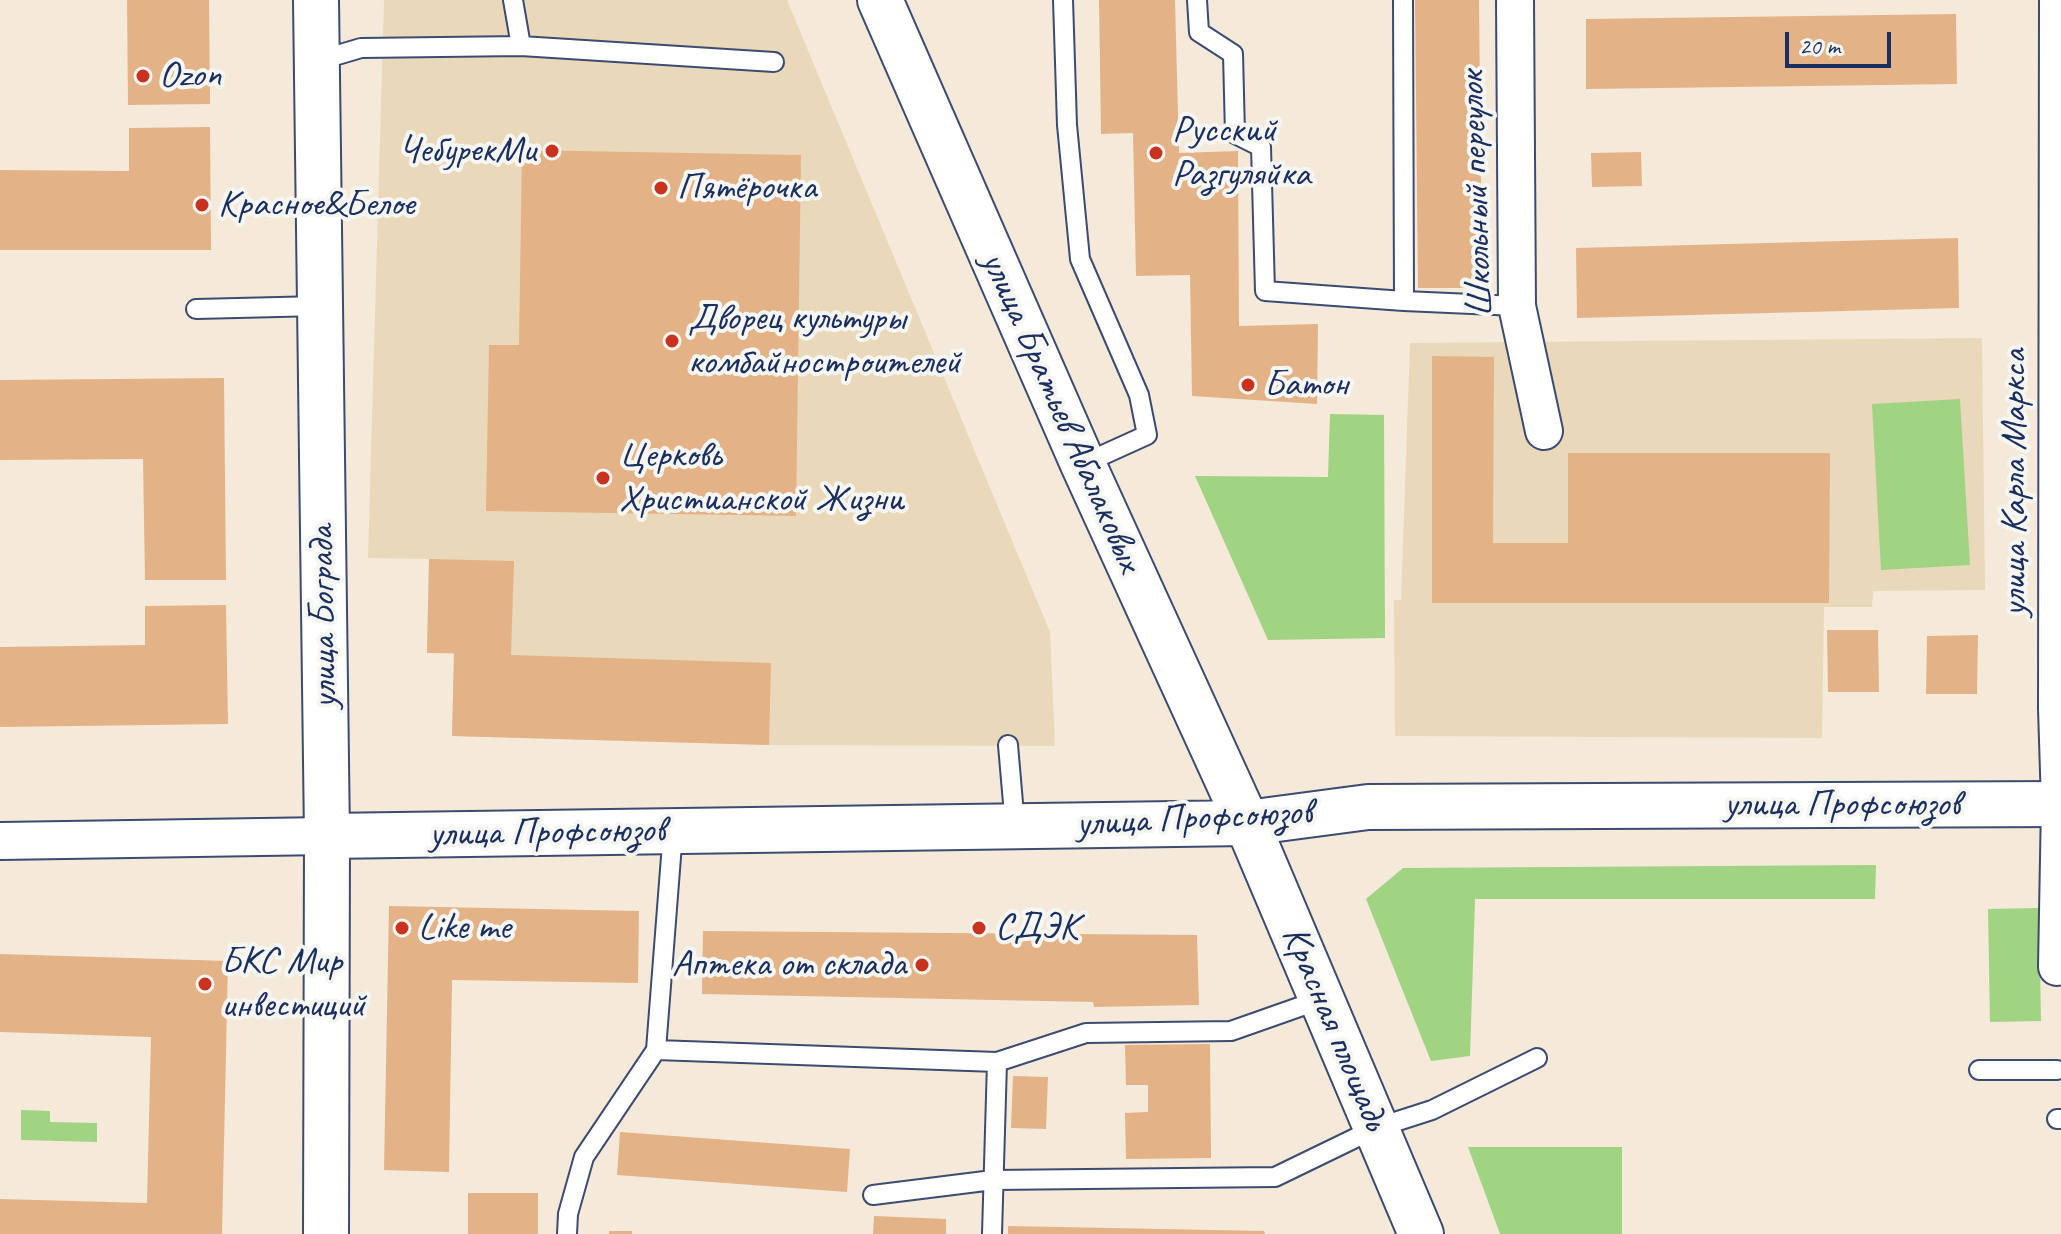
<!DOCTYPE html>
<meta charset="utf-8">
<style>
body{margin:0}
#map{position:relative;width:2061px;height:1234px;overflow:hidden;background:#f5e9d9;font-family:Caveat,sans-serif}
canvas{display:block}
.scale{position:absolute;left:1785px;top:32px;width:106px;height:36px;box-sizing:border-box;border:4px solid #1b2f5e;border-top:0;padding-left:10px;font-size:24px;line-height:28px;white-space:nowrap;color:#1b2f5e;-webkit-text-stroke:6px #f6f6f2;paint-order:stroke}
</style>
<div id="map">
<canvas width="2061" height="1234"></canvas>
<div class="scale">20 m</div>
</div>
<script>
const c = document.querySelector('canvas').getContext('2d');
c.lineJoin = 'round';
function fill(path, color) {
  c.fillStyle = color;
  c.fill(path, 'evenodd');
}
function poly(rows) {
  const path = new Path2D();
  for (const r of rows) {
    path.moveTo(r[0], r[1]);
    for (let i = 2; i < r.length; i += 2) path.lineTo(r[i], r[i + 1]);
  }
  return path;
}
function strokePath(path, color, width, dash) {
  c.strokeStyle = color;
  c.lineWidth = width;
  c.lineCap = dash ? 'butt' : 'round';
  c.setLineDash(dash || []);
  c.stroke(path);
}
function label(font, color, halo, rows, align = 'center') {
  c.font = font + ' Caveat,sans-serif';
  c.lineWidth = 8;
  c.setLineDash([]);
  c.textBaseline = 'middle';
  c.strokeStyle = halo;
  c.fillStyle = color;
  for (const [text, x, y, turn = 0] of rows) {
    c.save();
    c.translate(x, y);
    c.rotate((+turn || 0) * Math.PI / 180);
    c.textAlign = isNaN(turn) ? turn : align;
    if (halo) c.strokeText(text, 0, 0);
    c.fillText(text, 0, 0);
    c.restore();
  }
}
fill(poly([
 [384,0,787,0,1050,632,1055,746,769,745,452,736,454,654,427,653,429,559,368,558],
 [1982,338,1985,590,1873,591,1872,607,1824,607,1822,738,1395,736,1394,600,1401,600,1410,343]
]), '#ead8ba');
fill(poly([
 [1960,399,1970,565,1881,570,1872,404],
 [1330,414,1384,415,1385,638,1268,640,1195,476,1328,477],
 [1876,865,1875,899,1475,899,1470,1056,1431,1061,1366,899,1403,868],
 [2039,908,2041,1021,1990,1022,1988,909],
 [21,1110,50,1111,50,1122,97,1123,97,1142,21,1140],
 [1468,1147,1622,1147,1622,1234,1500,1234]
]), '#a0d382');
fill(poly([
 [127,0,209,0,210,104,128,105],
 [1099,0,1175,0,1179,153,1238,151,1239,326,1318,324,1317,404,1192,396,1190,275,1136,276,1133,133,1101,134],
 [1415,0,1479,0,1482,288,1418,288],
 [1956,14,1957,84,1586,89,1586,19],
 [210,127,211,250,0,250,0,170,129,171,129,128],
 [522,150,801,155,796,516,486,511,489,345,519,345],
 [1641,152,1642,186,1592,187,1591,153],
 [1958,238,1959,308,1577,318,1576,248],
 [1432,356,1494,357,1493,543,1568,543,1568,453,1830,453,1829,603,1432,603],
 [224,378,226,580,145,580,143,459,0,460,0,380],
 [429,559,514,561,511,655,771,663,769,745,452,736,454,653,427,653],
 [226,605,228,724,0,727,0,647,145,645,145,606],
 [1827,630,1878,630,1879,692,1828,692],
 [1978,635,1977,694,1926,694,1927,636],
 [389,906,639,911,638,983,452,980,449,1172,384,1170],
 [703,931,1197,935,1199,1005,1094,1007,1093,1002,702,994],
 [0,954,228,961,222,1234,0,1234,0,1199,147,1203,151,1037,0,1032],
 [1210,1044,1211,1158,1126,1159,1125,1113,1148,1112,1148,1085,1126,1085,1125,1045],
 [1013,1076,1048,1077,1046,1129,1011,1128],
 [620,1132,850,1149,847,1192,617,1175],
 [468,1193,538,1193,538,1234,468,1234],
 [874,1216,946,1219,946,1234,873,1234],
 [1008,1226,1264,1231,1265,1234,1008,1234],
 [609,1231,632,1231,632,1234,609,1234]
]), '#e3b387');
const lane = poly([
 [1063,0,1067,125,1080,259,1139,395,1147,435,1083,464],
 [1197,0,1199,32,1233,54,1235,134,1261,147,1265,291,1404,301],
 [1403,0,1404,301,1517,306],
 [521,46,774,62],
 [317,61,361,48,521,46,513,0],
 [196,309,320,306],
 [1008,745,1015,826],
 [673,831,656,1050,997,1062,1086,1033,1231,1031,1322,999],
 [1979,1070,2057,1070],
 [2057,1119,2061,1119],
 [873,1195,993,1180,1275,1177,1376,1128,1432,1110,1537,1058],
 [567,1234,568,1214,584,1157,656,1050],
 [992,1234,997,1062]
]);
const street = poly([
 [1515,0,1517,306,1544,431],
 [0,841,327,836],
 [2057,967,2060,804,2057,708,2058,0]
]);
const secondary = poly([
 [316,0,327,836,326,1234],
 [327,836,1247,823,1083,464,880,0]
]);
const primary = poly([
 [1421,1234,1247,823,1368,807,2061,804]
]);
strokePath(lane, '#3c4b70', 22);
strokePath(street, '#3c4b70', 40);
strokePath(secondary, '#3c4b70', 48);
strokePath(primary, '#3c4b70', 48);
strokePath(lane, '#fff', 18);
strokePath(street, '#fff', 36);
strokePath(secondary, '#fff', 44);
strokePath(primary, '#fff', 44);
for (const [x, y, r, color] of [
 [143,76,8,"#c8321e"],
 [552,151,8,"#c8321e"],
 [1156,153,8,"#c8321e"],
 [661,188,8,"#c8321e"],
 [202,205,8,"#c8321e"],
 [672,341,8,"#c8321e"],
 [1248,385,8,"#c8321e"],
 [603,478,8,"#c8321e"],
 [402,928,8,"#c8321e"],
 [979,928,8,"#c8321e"],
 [922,965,8,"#c8321e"],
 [205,984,8,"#c8321e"]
]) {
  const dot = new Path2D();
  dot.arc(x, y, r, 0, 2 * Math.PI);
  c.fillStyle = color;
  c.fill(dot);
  strokePath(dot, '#f6f6f2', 3);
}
label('38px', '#1b2f5e', '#f6f6f2', [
 ["Ozon",159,76],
 ["Русский",1172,131],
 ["Разгуляйка",1172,175],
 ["ЧебурекМи",536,151,"right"],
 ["Пятёрочка",677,188],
 ["Красное&Белое",218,205],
 ["Дворец культуры",688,319],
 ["комбайностроителей",688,363],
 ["Батон",1264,385],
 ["Церковь",619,456],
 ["Христианской Жизни",619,500],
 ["Like me",418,928],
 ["СДЭК",995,928],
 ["БКС Мир",221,962],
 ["инвестиций",221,1006],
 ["Аптека от склада",906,965,"right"]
], 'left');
label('38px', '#1b2f5e', '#f6f6f2', [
 ["Школьный переулок",1477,194,-92],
 ["улица Братьев Абалаковых",1061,412,66],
 ["улица Карла Маркса",2015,483,-90],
 ["улица Бограда",324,617,-91],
 ["улица Профсоюзов",1842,805],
 ["улица Профсоюзов",1194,819,-3],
 ["улица Профсоюзов",547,833,-1],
 ["Красная площадь",1334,1028,67]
]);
</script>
